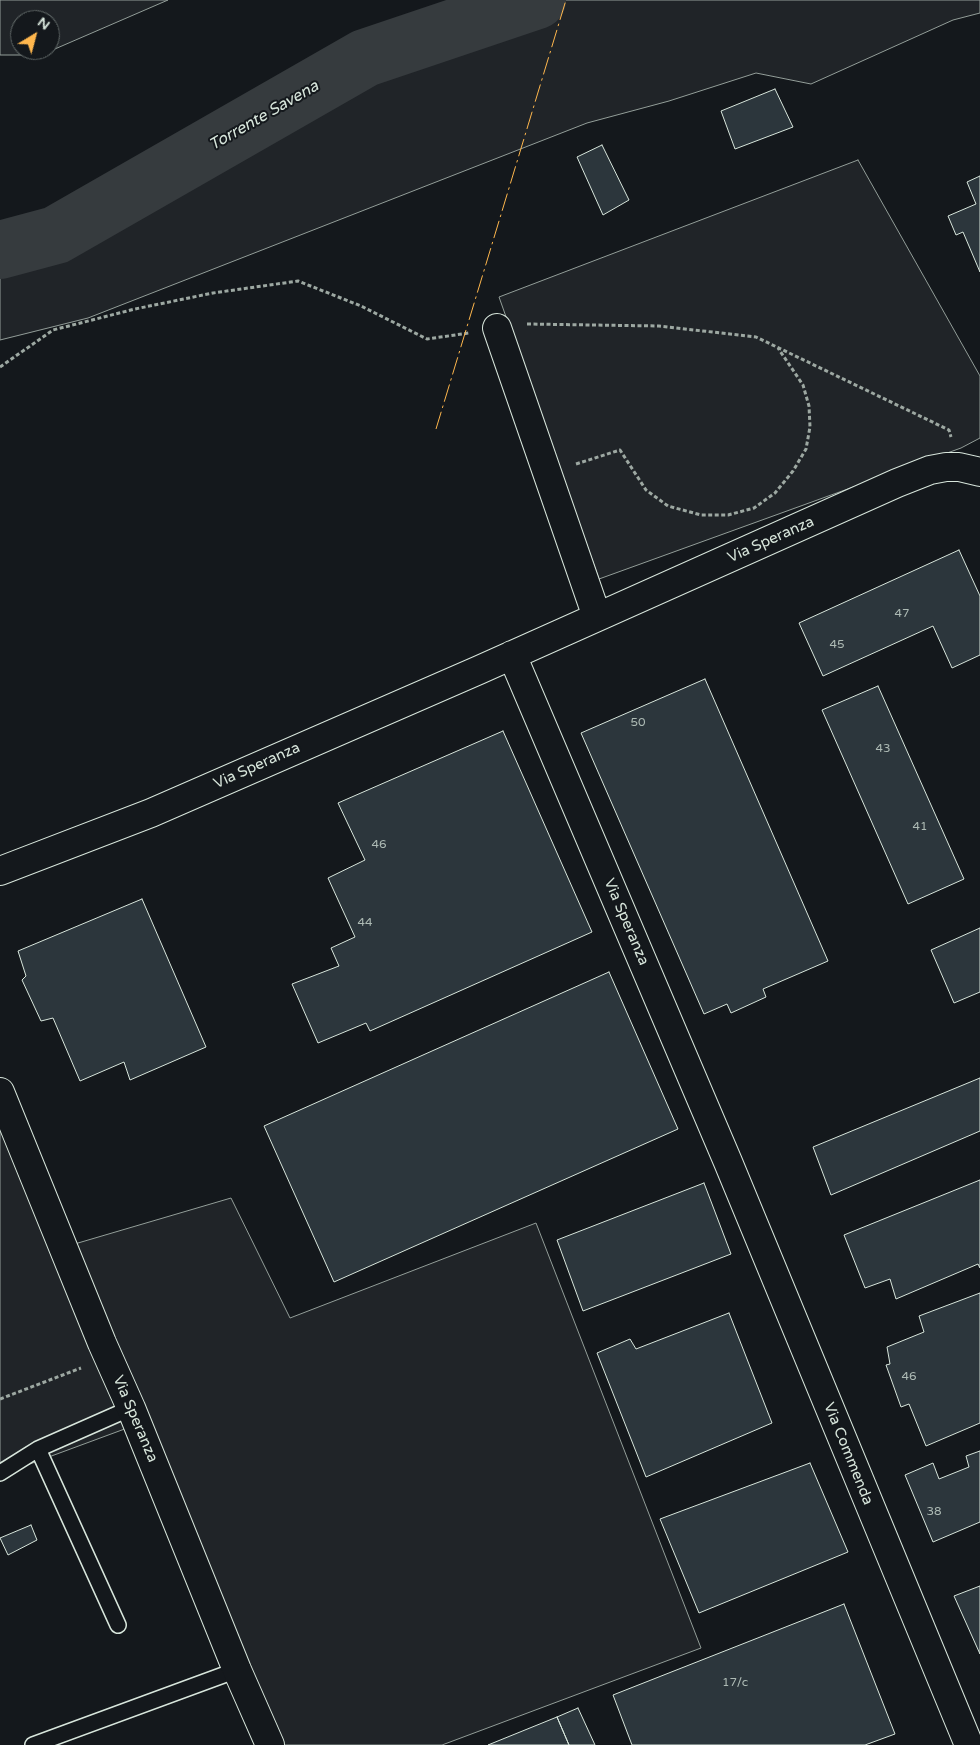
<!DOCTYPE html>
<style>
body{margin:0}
#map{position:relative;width:980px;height:1745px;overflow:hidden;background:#14181c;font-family:"Varela Round",sans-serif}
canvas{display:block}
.north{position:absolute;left:10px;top:10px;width:50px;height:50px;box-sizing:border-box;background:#14181c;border:1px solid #626a69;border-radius:50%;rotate:37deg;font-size:14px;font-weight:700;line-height:20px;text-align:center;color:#d8e6dc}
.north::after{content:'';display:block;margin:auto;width:18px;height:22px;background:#ffb74d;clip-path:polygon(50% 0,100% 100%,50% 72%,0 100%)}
</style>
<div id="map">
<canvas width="980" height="1745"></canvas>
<div class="north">N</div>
</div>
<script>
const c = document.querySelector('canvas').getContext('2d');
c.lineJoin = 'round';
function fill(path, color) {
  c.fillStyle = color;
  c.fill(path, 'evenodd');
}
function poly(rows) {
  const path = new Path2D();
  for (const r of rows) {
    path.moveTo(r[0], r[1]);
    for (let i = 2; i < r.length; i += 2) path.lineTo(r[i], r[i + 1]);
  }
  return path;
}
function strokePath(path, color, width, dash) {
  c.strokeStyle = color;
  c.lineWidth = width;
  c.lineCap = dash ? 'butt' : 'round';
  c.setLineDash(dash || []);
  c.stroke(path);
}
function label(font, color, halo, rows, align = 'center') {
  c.font = font + ' "Varela Round",sans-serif';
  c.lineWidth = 4;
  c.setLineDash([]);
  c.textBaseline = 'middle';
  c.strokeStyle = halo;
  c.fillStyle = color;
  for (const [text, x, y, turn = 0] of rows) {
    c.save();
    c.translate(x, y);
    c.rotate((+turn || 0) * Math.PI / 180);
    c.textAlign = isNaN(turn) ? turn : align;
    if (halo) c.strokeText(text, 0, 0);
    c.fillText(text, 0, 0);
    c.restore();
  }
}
const green = poly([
 [0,0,168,0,41,55,0,55,0,0],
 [20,20,50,20,50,50,20,50,20,20],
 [537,0,980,0,980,13,953,20,811,84,756,73,669,101,587,123,88,318,0,340,0,250,56,235,365,58,537,0],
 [858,160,980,376,980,438,961,448,599,579,499,297,858,160],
 [0,1104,61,1248,231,1198,290,1318,536,1223,701,1648,442,1745,269,1745,130,1427,0,1475,0,1104]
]);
fill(green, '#202428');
strokePath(green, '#939e99', 1);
strokePath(poly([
 [0,250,56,235,365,58,537,0]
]), '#363b3e', 58);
const building = poly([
 [775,89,793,127,735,149,721,111,775,89],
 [602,145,629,200,603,215,577,157,602,145],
 [980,176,980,272,963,232,956,235,948,216,976,204,967,182,980,176],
 [959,550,980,596,980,655,952,668,933,626,823,676,799,623,959,550],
 [705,679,828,961,763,989,766,997,731,1013,727,1004,704,1014,581,733,705,679],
 [878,686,964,879,908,904,822,710,878,686],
 [503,731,592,932,370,1031,366,1023,318,1043,292,984,339,966,331,948,355,937,328,878,365,860,338,803,503,731],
 [142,899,206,1047,130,1080,124,1062,80,1081,53,1018,41,1021,22,980,26,976,18,951,142,899],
 [980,928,980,992,954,1003,931,950,980,928],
 [609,972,678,1129,334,1282,264,1126,609,972],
 [980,1078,980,1131,831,1195,813,1147,980,1078],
 [980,1180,980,1268,978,1264,896,1299,890,1279,865,1288,844,1235,980,1180],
 [704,1183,731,1254,583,1311,557,1240,704,1183],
 [980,1293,980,1423,926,1446,909,1404,901,1407,886,1365,890,1364,887,1347,924,1332,919,1316,980,1293],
 [729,1313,772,1423,646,1477,597,1353,630,1339,636,1349,729,1313],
 [980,1451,980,1522,933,1542,905,1475,933,1463,939,1479,969,1467,966,1456,980,1451],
 [810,1463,848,1552,699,1613,660,1519,810,1463],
 [31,1525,37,1540,8,1555,0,1538,31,1525],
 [980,1586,980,1654,954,1596,980,1586],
 [844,1604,895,1734,865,1745,632,1745,613,1695,844,1604],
 [578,1708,595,1745,569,1745,557,1717,578,1708],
 [557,1717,569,1745,488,1745,557,1717]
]);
fill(building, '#2c363c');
strokePath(building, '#d8e6dc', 1);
const service = poly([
 [38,1449,118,1625],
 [0,1473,38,1449,131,1408],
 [33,1745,237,1670]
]);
const minor = poly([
 [497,328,597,617],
 [512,655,728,1162,969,1745],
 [0,871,151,813,479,670,897,483,930,470,946,467,959,467,980,472],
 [0,1092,102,1343,131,1408,237,1670,270,1745]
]);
strokePath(service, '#d8e6dc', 18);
strokePath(minor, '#d8e6dc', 30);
strokePath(poly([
 [527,324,659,326,756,337,949,430,951,437],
 [0,367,53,330,135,309,213,293,298,281,361,306,427,339,469,333],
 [576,464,620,450,646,490,668,506,701,515,728,515,754,508,775,493,793,471,806,449,810,427,809,406,803,385,778,348],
 [0,1399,81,1368]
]), '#9da8a2', 3, [4, 2.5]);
strokePath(service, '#14181c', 15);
strokePath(minor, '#14181c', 28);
strokePath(poly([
 [436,429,566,0]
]), '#ffb74d', 1, [18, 4, 2.5, 4]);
label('12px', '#adbab4', null, [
 ["47",902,614],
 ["45",837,645],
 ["50",638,723],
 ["43",883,749],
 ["41",920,827],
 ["46",379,845],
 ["44",365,923],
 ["46",909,1377],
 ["38",934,1512],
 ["17/c",735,1683]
]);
label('15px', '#d8e6dc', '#14181c', [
 ["Via Speranza",771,540,-24],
 ["Via Speranza",257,766,-24],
 ["Via Speranza",626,922,67],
 ["Via Speranza",135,1419,67],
 ["Via Commenda",848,1454,68]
]);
label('italic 16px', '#d8e6dc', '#14181c', [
 ["Torrente Savena",264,116,-30]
]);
</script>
